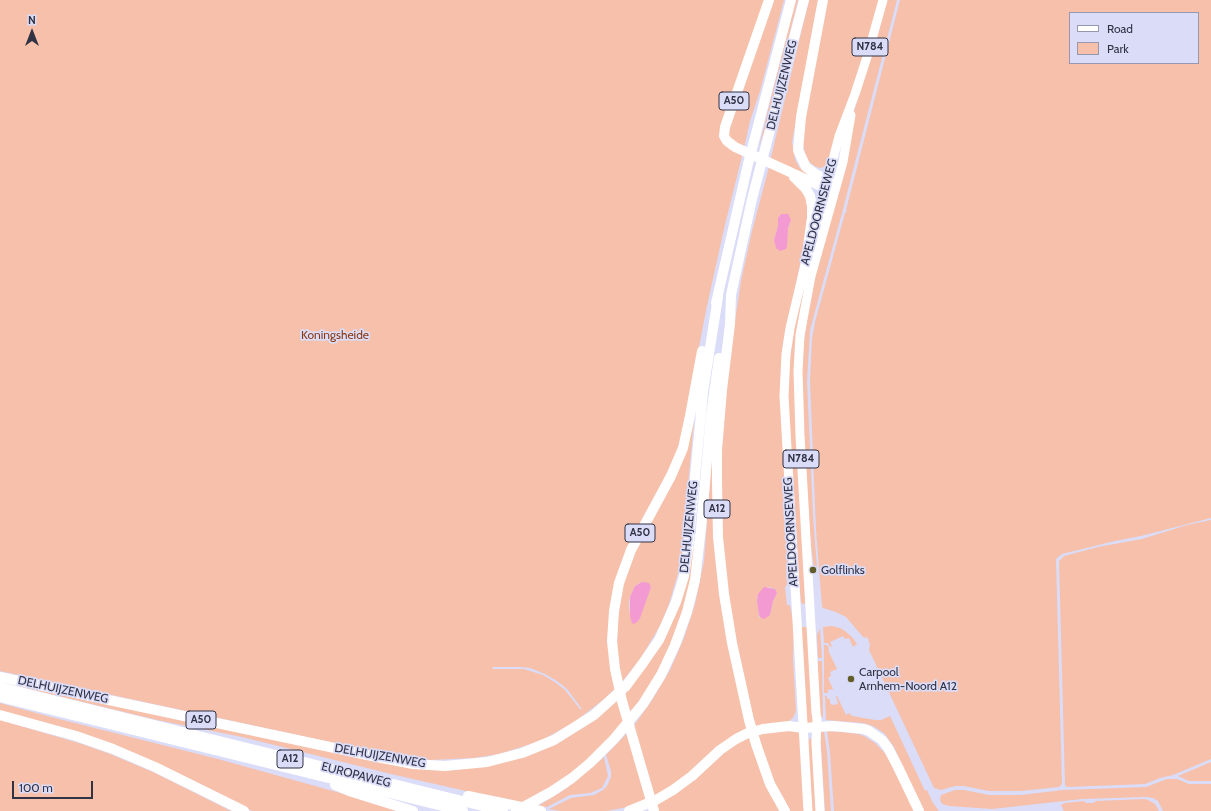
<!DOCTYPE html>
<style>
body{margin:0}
#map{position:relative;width:1211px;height:811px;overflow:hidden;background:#dadcf8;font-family:Cabin,sans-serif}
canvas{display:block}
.legend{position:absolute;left:1069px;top:12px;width:130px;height:52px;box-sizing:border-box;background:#dadcf8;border:1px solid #9698b0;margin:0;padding:5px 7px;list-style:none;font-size:12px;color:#313244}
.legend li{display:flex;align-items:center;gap:8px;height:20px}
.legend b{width:20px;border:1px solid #9698b0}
.north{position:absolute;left:12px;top:12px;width:40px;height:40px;-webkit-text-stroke:3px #dadcf8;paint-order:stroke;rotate:0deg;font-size:11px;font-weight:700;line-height:16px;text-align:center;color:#313244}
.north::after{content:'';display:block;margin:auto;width:14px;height:18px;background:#313244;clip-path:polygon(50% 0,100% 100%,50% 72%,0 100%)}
.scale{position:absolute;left:12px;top:781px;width:81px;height:18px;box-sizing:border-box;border:2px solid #313244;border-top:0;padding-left:5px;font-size:12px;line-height:14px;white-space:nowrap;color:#313244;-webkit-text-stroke:3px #dadcf8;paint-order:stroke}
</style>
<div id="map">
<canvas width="1211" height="811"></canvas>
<ul class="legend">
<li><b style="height:5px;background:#fff"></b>Road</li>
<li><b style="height:11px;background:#f6c0ab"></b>Park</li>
</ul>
<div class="north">N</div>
<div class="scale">100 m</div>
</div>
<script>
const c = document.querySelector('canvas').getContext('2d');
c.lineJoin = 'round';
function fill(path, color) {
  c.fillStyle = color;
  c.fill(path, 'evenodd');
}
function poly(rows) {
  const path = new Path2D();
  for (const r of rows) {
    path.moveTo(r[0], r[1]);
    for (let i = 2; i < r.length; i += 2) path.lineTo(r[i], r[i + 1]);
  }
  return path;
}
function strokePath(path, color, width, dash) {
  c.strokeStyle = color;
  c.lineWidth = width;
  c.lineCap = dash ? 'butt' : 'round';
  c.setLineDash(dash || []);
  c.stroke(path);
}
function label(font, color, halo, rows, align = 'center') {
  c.font = font + ' Cabin,sans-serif';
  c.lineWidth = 3.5;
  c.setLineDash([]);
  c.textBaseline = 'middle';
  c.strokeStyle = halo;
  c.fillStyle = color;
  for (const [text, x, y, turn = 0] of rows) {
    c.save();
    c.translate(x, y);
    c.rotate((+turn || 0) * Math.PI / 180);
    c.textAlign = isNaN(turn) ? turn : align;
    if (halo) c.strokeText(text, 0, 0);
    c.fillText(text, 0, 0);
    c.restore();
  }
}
fill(poly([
 [0,0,765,0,720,134,743,152,724,229,707,306,679,448,619,572,616,688,603,700,573,723,542,740,528,745,499,754,474,758,430,760,391,755,358,748,0,671],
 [492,667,520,667,530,668,545,674,557,681,567,689,582,709,580,709,565,690,556,683,543,675,524,669,493,669],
 [772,0,784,0,760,91,750,121,744,148,728,137,727,130],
 [795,0,798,0,766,126,759,147],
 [809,0,818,0,792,142,795,159,799,167,808,175,770,161],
 [827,0,880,0,869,40,827,165,821,168,816,167,808,161,805,154,803,143,805,118],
 [886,0,897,0,842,213,810,330,807,381,813,516,817,568,814,568,811,546,800,393,802,355,810,298,853,115],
 [900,0,1211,0,1211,518,1141,536,1115,541,1062,554,1056,559,1062,784,1059,787,1021,791,989,791,964,786,955,786,941,790,934,788,869,650,870,645,868,638,863,637,846,617,836,612,823,608,822,607,816,530,810,381,812,339,815,322,845,213,847,211,846,210],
 [1070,13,1198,13,1198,63,1070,63],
 [769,167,784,173,796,181,809,202,803,250,787,328,785,472,783,489,788,569,786,569,787,585,785,587,787,605,790,605,794,627,793,658,796,711,793,718,788,722,756,727,752,718,731,617,722,536,721,449,728,364,736,314,741,281,752,231],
 [781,214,784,214,790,223,788,228,774,240,778,226,778,218],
 [768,587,775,589,777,593,773,601,770,615,759,617,757,597],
 [826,195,826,200,807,275,797,335,807,604,804,604,801,603,788,436,788,373,796,314],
 [696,398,681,563,669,604,661,624,639,661,621,683,615,641,622,584,629,562,668,489],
 [642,582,651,587,638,621,630,616,629,603,630,597,635,586],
 [713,442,715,511,748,729,689,774,653,797,633,727,652,700,670,670,684,638,695,604,704,561],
 [1211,520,1211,759,1173,775,1160,778,1145,784,1067,787,1065,785,1059,561,1064,556,1098,547,1142,539,1187,525],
 [696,548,691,584,681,621,657,675,629,716,624,694,657,651,691,549],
 [832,626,840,628,845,631,852,637,857,644,853,647,849,638,845,639,843,636,830,642,832,646,830,647,828,643,824,643,823,627],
 [801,627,808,627,816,724,806,723],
 [820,629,822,658,818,658,817,635],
 [824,645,827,645,829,649,828,650,837,669,830,672,831,676,828,678,833,689,828,690,828,693,824,693],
 [818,661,822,661,823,718,820,715,818,697],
 [5,683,401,766,522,757,618,699,625,722,601,748,563,780,523,804,391,774,242,737,157,720],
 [825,696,827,696,827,699,830,699,830,703,832,705,838,704,836,696,837,696,846,715,849,713,852,716,875,720,881,720,890,716,925,791,927,790,933,803,939,811,923,811,894,747,884,733,873,726,863,723,826,720],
 [0,703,47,716,218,759,351,796,401,811,252,811,217,794,0,711],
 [0,720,82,744,110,754,153,772,231,811,0,811],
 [789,729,800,731,804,811,789,811,781,798,765,760,758,733],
 [820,731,824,731,827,752,831,811,825,811],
 [827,731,842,732,858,734,864,736,875,743,885,753,916,811,834,811,830,752],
 [628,732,647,800,627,807,607,811,560,811,549,809,571,798,594,795,603,790,607,786,611,777,611,771,606,755],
 [750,736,782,811,657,811,655,804,719,755],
 [811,738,812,746,816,811,811,811,807,744,809,739],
 [604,757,608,776,602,788,590,793,570,795,547,807,538,806,567,788],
 [1211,762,1211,781,1189,781,1178,776],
 [1167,779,1177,779,1189,784,1211,784,1211,811,1163,811,1158,801,1153,798,1146,797,1082,799,992,809,949,806,942,804,940,800,941,795,955,790,964,790,989,795,1021,795,1063,790,1146,787],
 [1144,799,1148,800,1155,804,1159,811,1064,811,1061,805,1065,803,1084,801,1086,803,1093,803,1096,801]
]), '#f6c0ab');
fill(poly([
 [781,214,788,214,791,220,788,228,787,246,786,249,780,251,776,248,774,240,778,226,778,218],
 [642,582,649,583,651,587,650,590,640,618,638,621,634,624,632,623,630,616,630,597,635,586],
 [764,587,775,589,777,593,773,601,770,615,764,619,761,618,759,615,757,601,758,594]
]), '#f29ad1');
strokePath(poly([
 [814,234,839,136,855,94,867,57,883,0],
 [808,811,784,396,786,354,790,328,809,248],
 [820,811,816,743,817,719,816,713,800,435,798,371,800,335,811,276,843,162,851,115]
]), '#fff', 9);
strokePath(poly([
 [769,0,725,127,724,136,727,141,735,147,825,188,835,188],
 [823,0,801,117,798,150,806,167,817,175,828,179,835,188],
 [794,177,806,189,810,196,812,206,812,218,807,254],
 [716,303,748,164,791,0],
 [0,677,372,756,413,764,445,766,487,762,522,753,554,740,594,715,626,686,643,663,659,640,676,602,684,576,688,550,703,392,718,297],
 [0,687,503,811],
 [0,697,463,811],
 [0,715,76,736,113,749,155,767,244,811],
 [335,785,349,791,413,811],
 [468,796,541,811],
 [516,811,551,792,572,778,590,763,614,739,643,704,661,675,675,645,687,612,695,580,701,528,711,415,719,358],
 [629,811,656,800,673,790,692,776,720,750,736,739,748,733,763,729,789,726,803,728,833,726,864,729,869,731,882,740,888,748,897,765,919,811],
 [654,811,622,701,615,669,612,641,614,611,619,583,631,550,671,476,683,448,690,416,702,351],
 [785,811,770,784,756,744,749,720,732,643,724,594,718,537,717,482,717,450,722,390,730,324,731,295,752,199,804,0]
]), '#fff', 10);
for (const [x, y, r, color] of [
 [813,570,4,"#635c28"],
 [851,679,4,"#635c28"]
]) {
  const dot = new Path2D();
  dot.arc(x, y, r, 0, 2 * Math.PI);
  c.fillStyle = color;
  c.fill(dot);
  strokePath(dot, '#dadcf8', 1.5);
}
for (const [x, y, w] of [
 [870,47,36],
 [734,101,30],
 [801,459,36],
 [717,509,26],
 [640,533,30],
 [201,720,30],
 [290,759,26]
]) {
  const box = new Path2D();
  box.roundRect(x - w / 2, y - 9, w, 18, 3);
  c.fillStyle = '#dadcf8';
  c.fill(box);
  strokePath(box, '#313244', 1);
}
label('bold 11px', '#313244', null, [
 ["N784",870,47],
 ["A50",734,101],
 ["N784",801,459],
 ["A12",717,509],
 ["A50",640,533],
 ["A50",201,720],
 ["A12",290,759]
]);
label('12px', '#313244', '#dadcf8', [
 ["DELHUIJZENWEG",782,85,-76],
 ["APELDOORNSEWEG",819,212,-75],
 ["DELHUIJZENWEG",689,527,-84],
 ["APELDOORNSEWEG",791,532,-93],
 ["DELHUIJZENWEG",63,690,12],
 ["DELHUIJZENWEG",380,756,10],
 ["EUROPAWEG",356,775,14]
]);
label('12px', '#8b3811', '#dadcf8', [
 ["Koningsheide",335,335]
]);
label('12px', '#313244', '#dadcf8', [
 ["Golflinks",821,570],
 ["Carpool",859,672],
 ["Arnhem-Noord A12",859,686]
], 'left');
</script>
